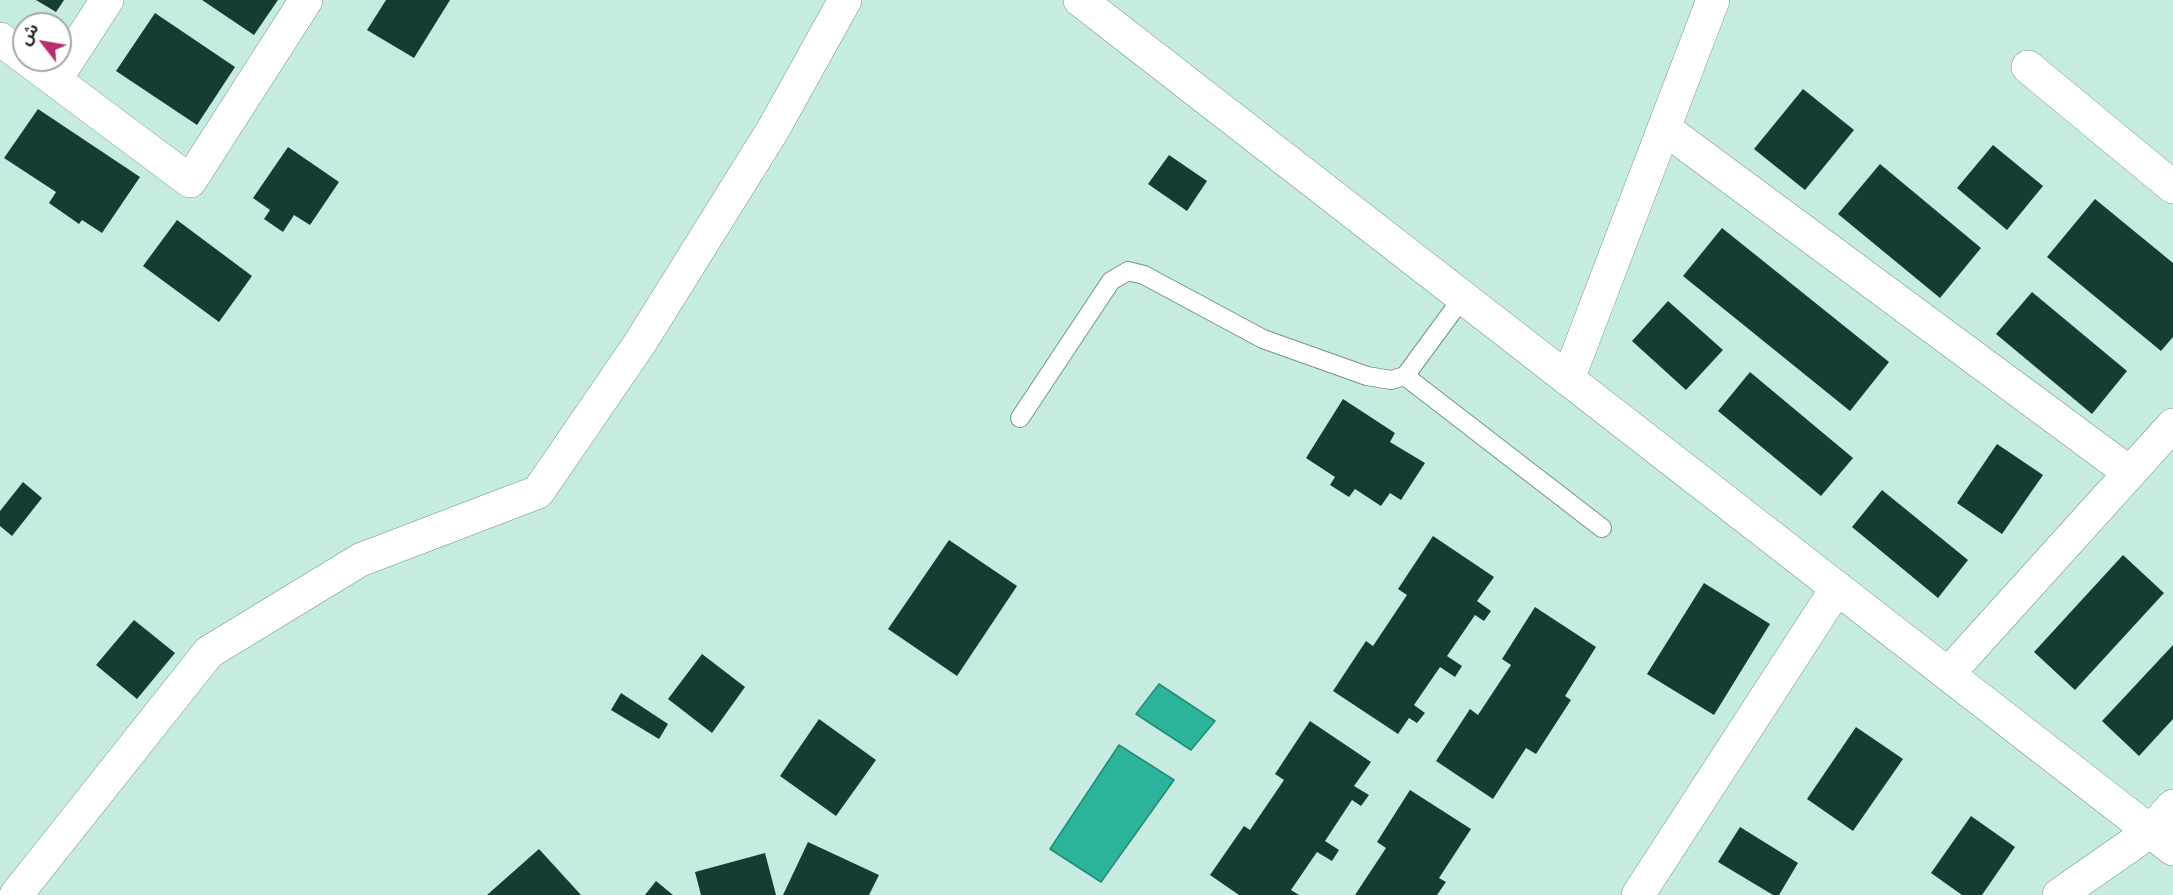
<!DOCTYPE html>
<meta charset="utf-8">
<style>
body{margin:0}
#map{position:relative;width:2173px;height:895px;overflow:hidden;background:#c6ece2;font-family:"IBM Plex Sans","Noto Sans Arabic",sans-serif}
canvas{display:block}
.north{position:absolute;left:12px;top:12px;width:60px;height:60px;box-sizing:border-box;background:#fff;border:2px solid #a3a9a7;border-radius:50%;rotate:301deg;font-size:16px;font-weight:700;line-height:24px;text-align:center;color:#192824}
.north::after{content:'';display:block;margin:auto;width:21px;height:27px;background:#b62e6d;clip-path:polygon(50% 0,100% 100%,50% 72%,0 100%)}
</style>
<div id="map">
<canvas width="2173" height="895"></canvas>
<div class="north">ش</div>
</div>
<script>
const c = document.querySelector('canvas').getContext('2d');
c.lineJoin = 'round';
function fill(path, color) {
  c.fillStyle = color;
  c.fill(path, 'evenodd');
}
function poly(rows) {
  const path = new Path2D();
  for (const r of rows) {
    path.moveTo(r[0], r[1]);
    for (let i = 2; i < r.length; i += 2) path.lineTo(r[i], r[i + 1]);
  }
  return path;
}
function strokePath(path, color, width, dash) {
  c.strokeStyle = color;
  c.lineWidth = width;
  c.lineCap = dash ? 'butt' : 'round';
  c.setLineDash(dash || []);
  c.stroke(path);
}
const water = poly([
 [1159,684,1215,721,1191,750,1136,714,1159,684],
 [1119,745,1174,780,1101,882,1050,849,1119,745]
]);
fill(water, '#2cb49b');
strokePath(water, '#268a77', 1.5);
fill(poly([
 [36,0,64,0,56,12],
 [202,0,278,0,254,35],
 [386,0,450,0,414,58,367,30],
 [155,13,235,67,197,125,116,71],
 [1803,89,1854,130,1805,190,1754,149],
 [38,109,140,177,102,233,82,220,79,224,49,203,56,192,4,158],
 [1993,145,2043,186,2007,230,1957,188],
 [288,147,339,182,310,225,294,215,283,232,264,219,270,210,253,198],
 [1169,155,1207,181,1187,211,1148,184],
 [1880,164,1981,248,1940,298,1838,214],
 [2095,199,2173,263,2173,337,2161,351,2047,257],
 [177,220,252,276,219,322,143,266],
 [1722,228,1889,362,1850,411,1683,276],
 [2032,292,2127,371,2092,414,1996,334],
 [1668,301,1723,350,1686,390,1632,341],
 [1750,372,1853,458,1821,496,1718,411],
 [1343,399,1395,433,1390,442,1425,463,1401,500,1390,493,1381,506,1355,489,1349,497,1330,485,1335,477,1306,458],
 [1997,444,2043,475,2002,534,1957,503],
 [23,482,42,498,12,536,0,526,0,511],
 [1882,490,1968,560,1938,598,1852,527],
 [1433,536,1494,577,1477,601,1491,611,1484,621,1475,615,1447,656,1462,666,1455,677,1440,667,1414,705,1425,713,1417,723,1409,718,1398,734,1333,691,1366,641,1373,646,1407,595,1398,589],
 [949,540,1017,586,957,676,888,629],
 [2123,555,2164,593,2075,690,2034,652],
 [1704,583,1770,624,1714,715,1647,674],
 [1535,607,1596,647,1565,696,1571,700,1536,754,1526,748,1493,799,1436,761,1470,709,1478,715,1511,665,1502,659],
 [134,620,175,653,137,699,96,665],
 [2173,645,2173,719,2139,756,2102,721],
 [702,654,745,687,712,733,668,699],
 [621,693,668,724,659,739,611,710],
 [819,719,876,760,836,816,780,776],
 [1310,721,1371,762,1354,786,1369,795,1361,806,1352,800,1325,841,1339,850,1332,861,1317,852,1291,890,1299,895,1239,895,1210,875,1244,826,1250,830,1284,780,1275,774],
 [1856,727,1903,759,1853,831,1807,799],
 [1410,790,1471,829,1439,878,1446,882,1437,895,1355,895,1386,848,1377,842],
 [1971,816,2015,847,1982,895,1962,895,1931,873],
 [1740,827,1798,863,1779,895,1773,895,1718,862],
 [808,842,879,875,869,895,783,895],
 [539,849,581,895,487,895],
 [765,853,776,895,701,895,695,872],
 [656,881,673,895,645,895]
]), '#163d35');
const lane = poly([
 [1405,376,1602,528],
 [1020,418,1111,281,1128,271,1144,275,1263,339,1367,376,1391,380,1405,376,1463,297]
]);
const street = poly([
 [0,39,24,57],
 [28,60,190,181,306,0],
 [2028,67,2173,187],
 [55,80,107,0],
 [1664,128,2130,473],
 [1568,379,1713,0],
 [1948,674,2173,425],
 [16,895,209,652,360,560,538,492,640,343,774,128,845,0],
 [1638,895,1837,588],
 [2059,895,2151,831,2173,806]
]);
const secondary = poly([
 [1080,0,2173,849]
]);
strokePath(lane, '#71948b', 20);
strokePath(street, '#71948b', 34);
strokePath(secondary, '#71948b', 34);
strokePath(lane, '#fff', 18);
strokePath(street, '#fff', 33);
strokePath(secondary, '#fff', 33);
</script>
